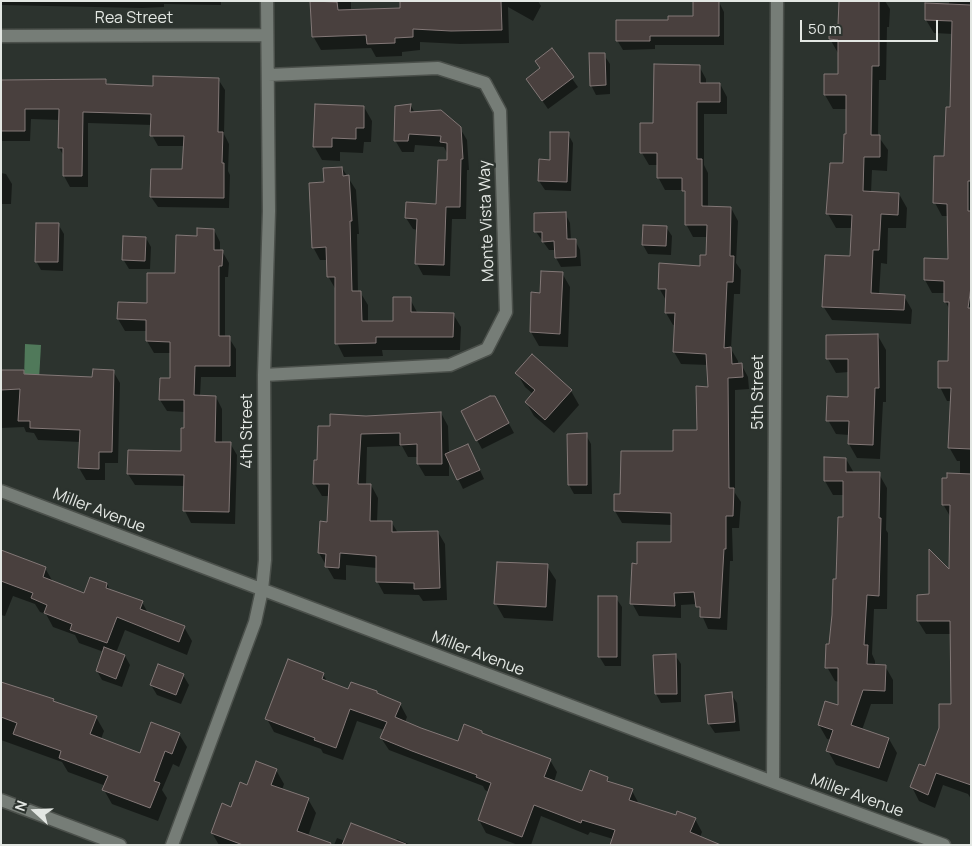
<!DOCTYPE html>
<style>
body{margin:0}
#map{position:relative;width:972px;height:846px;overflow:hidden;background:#2c332e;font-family:Manrope,sans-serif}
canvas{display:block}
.frame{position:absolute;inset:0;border:2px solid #e3e7e3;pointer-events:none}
.north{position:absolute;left:10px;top:786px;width:50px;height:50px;-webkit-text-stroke:4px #2c332e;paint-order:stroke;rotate:290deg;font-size:14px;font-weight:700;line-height:20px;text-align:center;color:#e3e7e3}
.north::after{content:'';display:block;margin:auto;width:18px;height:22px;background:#e3e7e3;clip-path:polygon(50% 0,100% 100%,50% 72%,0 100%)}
.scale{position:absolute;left:800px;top:20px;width:138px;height:22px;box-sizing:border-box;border:2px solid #e3e7e3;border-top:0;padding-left:6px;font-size:15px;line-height:18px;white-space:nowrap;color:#e3e7e3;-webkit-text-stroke:4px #2c332e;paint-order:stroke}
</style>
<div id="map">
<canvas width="972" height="846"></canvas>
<div class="frame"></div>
<div class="north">N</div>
<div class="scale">50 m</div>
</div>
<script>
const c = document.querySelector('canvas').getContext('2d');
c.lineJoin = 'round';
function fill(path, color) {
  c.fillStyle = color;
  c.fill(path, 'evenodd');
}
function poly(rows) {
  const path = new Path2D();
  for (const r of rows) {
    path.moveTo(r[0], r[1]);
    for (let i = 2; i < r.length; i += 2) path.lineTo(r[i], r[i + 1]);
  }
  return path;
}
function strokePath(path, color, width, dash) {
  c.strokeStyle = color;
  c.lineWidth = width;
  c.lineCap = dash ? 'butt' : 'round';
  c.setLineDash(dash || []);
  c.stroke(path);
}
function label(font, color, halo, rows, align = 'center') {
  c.font = font + ' Manrope,sans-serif';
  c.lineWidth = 5;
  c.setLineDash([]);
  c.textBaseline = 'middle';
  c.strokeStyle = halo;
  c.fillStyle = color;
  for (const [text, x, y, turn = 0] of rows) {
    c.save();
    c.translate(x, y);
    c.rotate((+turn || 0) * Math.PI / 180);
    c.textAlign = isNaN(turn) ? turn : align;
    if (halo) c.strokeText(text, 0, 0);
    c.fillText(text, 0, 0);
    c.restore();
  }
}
fill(poly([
 [25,344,41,345,39,380,24,379]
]), '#50795a');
fill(poly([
 [1,1,221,1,221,5,164,4,164,7,142,8,1,5],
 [312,1,351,1,351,10,402,9,402,1,538,1,541,6,533,21,508,7,509,43,460,44,420,42,420,50,402,52,402,56,376,57,371,48,321,50,313,36],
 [840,1,885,1,890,9,889,27,887,27,886,80,879,80,878,136,888,150,887,171,872,170,871,193,899,194,907,208,906,228,888,228,887,264,881,263,879,295,904,296,912,310,911,324,832,320,823,306,851,257,852,228,836,228,828,214,844,164,847,135,847,109,833,109,825,95,839,75,838,53,830,39,830,26,839,26],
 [949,1,971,1,971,799,968,794,943,785,935,808,919,801,912,787,926,767,952,705,952,634,926,634,918,621,918,596,931,596,950,572,951,518,943,504,960,475,960,461,957,461,949,447,951,401,947,401,940,387,949,362,950,310,945,301,945,293,932,293,925,280,949,260,949,216,942,216,935,203,946,157,951,108,953,34,934,33,926,20,949,6],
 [719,2,724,12,724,45,655,45,655,49,623,50,617,40,669,21,694,18],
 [552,50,578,87,548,109,528,80,541,69],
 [604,55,610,64,610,94,596,95,591,85],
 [699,66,706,79,706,84,720,84,727,97,727,114,704,114,704,165,708,173,708,208,731,208,738,221,736,263,741,270,740,294,734,294,731,349,738,361,738,365,741,364,748,377,749,389,735,390,735,493,741,502,739,528,732,528,733,561,730,561,727,630,708,629,697,604,681,605,681,618,639,616,632,603,638,565,672,543,672,525,622,523,615,511,622,496,699,432,709,388,708,365,681,364,674,352,675,325,673,325,666,313,667,302,659,288,701,267,707,257,708,237,693,237,686,224,687,196,683,190,665,190,658,177,658,165,649,165,642,153,654,124],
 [218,79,225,90,224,134,229,144,228,171,230,175,229,208,158,207,151,197,184,171,185,146,158,146,152,135,152,125,88,123,88,187,70,187,64,176,64,156,59,148,60,120,31,119,30,141,1,141,1,81,105,80,109,86,154,87],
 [411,106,415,113,460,128,467,140,469,170,467,170,466,219,452,219,450,276,423,275,417,264,418,230,413,229,406,218,437,205,448,161,448,155,444,147,415,145,414,152,402,152,395,140],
 [364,107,372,121,371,142,364,142,363,153,340,152,340,161,322,160,314,146],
 [568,134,573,143,571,191,545,190,539,181],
 [342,168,356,190,359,234,357,234,358,292,360,292,368,305,368,322,395,322,410,299,418,314,453,314,461,327,460,350,382,350,383,356,344,357,337,343,336,290,328,276,328,260,320,260,313,247,325,183],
 [1,173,6,174,12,184,11,204,1,204],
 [565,213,570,223,571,241,575,240,580,250,581,266,561,267,556,258,556,250,549,250,536,232],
 [58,224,64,234,63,271,41,270,36,261],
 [666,227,672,236,671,255,648,254,643,245],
 [214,230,220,242,220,251,222,251,229,263,228,277,225,277,225,338,229,338,236,349,236,377,201,377,200,396,216,397,222,409,222,443,230,443,237,455,235,524,191,523,185,511,185,486,135,485,128,474,182,453,185,412,167,411,160,400,172,379,172,353,154,353,147,341,147,331,125,331,118,319,148,305,176,275,198,237],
 [146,238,151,247,150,269,129,269,123,259],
 [562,273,570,287,568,347,539,346,531,332,542,294],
 [878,336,886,350,886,402,883,402,880,459,857,458,849,444,849,435,836,434,828,420,849,398,849,372,836,373,828,359],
 [1,371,23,371,26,376,94,378,113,371,120,383,118,463,105,463,105,480,86,480,79,468,80,442,38,440,34,433,26,432,24,427,1,428],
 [517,373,571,391,579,405,554,433,534,416,526,402,533,394,525,387],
 [500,407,514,433,482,449,477,440],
 [441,413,448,426,449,454,473,455,484,479,463,489,449,460,449,476,425,476,418,464,418,457,408,457,402,446,367,447,366,485,371,485,378,498,377,522,392,523,398,533,438,532,445,544,447,600,423,601,419,595,384,594,377,581,377,568,346,565,346,580,334,579,319,553,328,523,329,496,322,496,314,483,319,461,331,428,366,417],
 [586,435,591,444,592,494,574,494,569,485],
 [846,459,854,473,879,474,887,488,886,530,888,533,887,609,874,609,872,654,875,661,875,666,885,666,893,680,893,704,871,704,862,730,889,739,897,753,887,782,836,765,828,751,831,740,827,739,819,725,839,707,839,682,835,681,827,667,844,519,844,495,833,495,825,481],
 [1,551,45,568,53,582,85,594,107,584,110,590,142,602,148,613,184,627,192,641,187,655,125,630,116,653,125,656,130,665,122,687,102,680,97,671,104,652,79,643,75,635,53,627,46,614,40,612,35,604,13,596,5,616,1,615],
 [547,566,556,580,553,621,504,618,496,604],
 [616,598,622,607,621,666,605,666,599,656],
 [675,655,681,664,681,702,661,703,656,694],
 [323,674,328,683,349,690,378,695,400,704,407,717,405,722,459,743,481,732,483,735,550,760,557,772,554,782,583,793,607,778,611,784,632,791,639,804,676,817,695,819,702,832,700,837,613,839,590,832,588,835,541,816,531,845,518,845,486,833,479,820,489,792,485,790,483,786,389,750,381,738,384,730,357,721,343,760,323,753,321,749,274,732,267,719],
 [183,675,189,685,181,704,157,695,151,685],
 [1,683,30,692,96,717,104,731,101,739,140,754,179,734,187,747,179,767,173,764,162,790,167,798,158,821,112,804,104,790,106,786,68,772,62,762,1,740],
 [731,694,737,703,740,731,715,733,709,724,706,697],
 [276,770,284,784,282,790,308,799,316,813,308,836,328,845,219,845,212,833,248,787],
 [337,838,345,841,396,841,397,839,411,845,334,845]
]), '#0007');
const building = poly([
 [310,1,337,2,338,10,400,8,400,1,501,1,502,30,451,31,413,29,413,37,395,38,395,43,367,44,366,35,312,37,310,1],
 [693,1,719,1,719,36,650,36,650,41,616,41,616,20,668,20,668,16,693,16,693,1],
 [839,1,879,1,879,66,872,66,871,135,880,135,880,157,864,157,863,191,899,193,898,215,881,214,879,250,873,250,871,293,905,295,904,310,822,307,825,255,850,256,852,215,826,214,830,163,843,163,844,134,846,134,846,95,824,95,824,74,838,74,838,40,829,39,829,25,838,25,839,1],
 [925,3,971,5,971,181,968,181,968,211,971,211,971,287,968,308,971,308,971,449,948,448,951,388,938,388,938,361,948,361,949,302,944,302,944,281,924,280,924,258,948,259,947,204,933,203,934,156,944,156,946,107,950,107,952,21,925,20,925,3],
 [552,48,574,77,542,101,526,79,540,68,535,61,552,48],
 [589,53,605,53,606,85,590,86,589,53],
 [654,64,700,65,700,83,720,83,720,102,697,102,697,159,702,159,702,206,731,207,730,256,734,256,733,282,727,282,724,348,731,347,732,364,742,363,743,377,728,378,729,488,734,488,733,516,726,516,726,549,724,549,720,618,700,617,700,607,696,607,694,592,674,593,675,606,630,604,632,563,637,564,637,542,671,542,671,513,614,511,614,494,620,494,621,451,673,451,673,430,697,430,696,386,708,387,706,354,673,352,675,313,665,313,666,289,658,289,659,263,700,266,700,255,706,255,707,225,685,225,685,191,682,191,682,178,657,178,657,153,640,153,640,123,653,123,654,64],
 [153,76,219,78,218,132,223,132,222,163,224,163,224,198,150,197,151,169,182,169,184,136,150,136,151,114,83,112,82,176,63,176,63,148,58,148,59,109,25,109,25,131,1,131,1,80,106,79,106,84,153,86,153,76],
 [315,104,364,106,364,128,356,128,356,139,332,138,332,147,313,147,315,104],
 [411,104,410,112,441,110,461,127,463,159,461,159,460,207,446,207,444,265,415,264,417,219,405,218,406,202,436,204,438,160,447,160,447,143,440,142,441,136,409,134,408,141,394,141,395,106,411,104],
 [550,132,569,132,567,182,538,181,539,159,550,160,550,132],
 [342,167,343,176,349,175,352,221,350,221,352,291,361,291,362,321,393,321,393,297,411,297,411,312,454,313,453,337,376,337,376,343,335,344,335,277,327,277,326,247,312,248,309,183,324,182,323,168,342,167],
 [566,212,567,239,576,239,576,257,555,258,554,241,542,242,542,232,534,232,534,213,566,212],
 [36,223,59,223,58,262,35,262,36,223],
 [643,225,667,226,666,246,642,245,643,225],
 [197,228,214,229,214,250,223,250,222,266,219,266,219,336,230,336,230,366,195,366,194,395,216,396,215,442,231,442,229,512,183,511,184,475,127,474,128,450,181,451,181,428,184,428,184,400,159,400,160,378,170,378,170,342,146,341,146,320,117,319,118,302,147,303,147,273,175,273,176,235,197,236,197,228],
 [123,236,146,237,145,261,122,260,123,236],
 [541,271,563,272,560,334,530,332,531,292,540,293,541,271],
 [878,334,879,388,875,388,873,445,848,444,849,421,826,421,827,396,848,397,848,359,826,359,826,335,878,334],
 [532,354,572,390,545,420,525,402,535,390,515,373,532,354],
 [93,369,114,370,112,452,99,452,99,469,78,468,80,430,30,428,30,421,18,421,20,389,1,390,1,370,24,370,24,374,92,377,93,369],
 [490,396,495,396,509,423,476,441,461,411,490,396],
 [441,412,442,464,417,464,417,444,400,445,400,433,361,434,358,484,371,484,370,521,392,521,392,532,438,531,440,588,414,589,414,583,376,582,376,556,340,553,339,568,325,567,326,554,318,553,320,521,327,522,329,484,313,484,314,460,317,460,318,426,330,426,330,414,366,416,441,412],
 [587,433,587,485,568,485,567,434,587,433],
 [468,444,480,470,457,480,445,454,468,444],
 [824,457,846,458,846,472,880,472,879,518,881,518,879,596,867,595,864,645,868,645,867,664,886,665,885,691,863,690,851,725,889,738,879,768,826,751,833,730,818,725,825,701,838,705,838,668,825,668,826,644,829,644,832,615,833,579,836,579,838,517,843,517,843,481,824,481,824,457],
 [947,473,971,474,971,785,936,773,928,795,910,787,919,764,925,766,939,728,939,704,951,704,950,621,917,621,917,595,929,594,929,549,949,569,950,505,942,505,942,478,947,478,947,473],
 [1,550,46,567,43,577,84,593,90,577,107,583,106,588,143,601,140,609,185,626,179,642,117,617,107,643,70,630,72,624,44,613,47,605,31,598,33,593,1,581,1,550],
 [497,562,548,564,546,607,494,604,497,562],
 [598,596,617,596,617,657,598,657,598,596],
 [104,647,125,655,116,679,96,671,104,647],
 [676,654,677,694,655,694,653,655,676,654],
 [288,659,324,673,322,679,348,689,351,682,377,691,377,693,401,703,395,717,421,728,458,741,464,724,482,731,482,733,551,759,544,777,582,791,590,770,608,777,607,781,633,789,629,800,676,815,677,811,696,818,690,832,721,845,610,845,615,830,582,820,581,823,534,805,522,837,478,820,491,783,476,777,477,775,412,751,380,738,387,722,350,709,336,748,314,740,315,738,265,719,288,659],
 [158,664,184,674,176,695,150,685,158,664],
 [1,682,54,699,53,701,97,716,90,734,140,753,151,722,180,733,172,754,165,751,154,781,160,783,150,808,102,790,108,776,59,758,61,751,13,734,17,723,1,717,1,682],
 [732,692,735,722,708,724,705,695,732,692],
 [256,761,277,769,271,785,309,798,297,831,331,843,330,845,243,845,211,833,222,803,231,807,240,782,247,785,256,761],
 [351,823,406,844,405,845,342,845,351,823]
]);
fill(building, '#49403e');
strokePath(building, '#837877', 1);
const minor = poly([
 [1,36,267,35],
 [264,375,450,365,487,349,506,312,500,111,485,83,438,68,268,75],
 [1,491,773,782,944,845],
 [773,782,777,1],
 [1,800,120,845],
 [172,845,255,622,262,590,265,560,264,375,269,211,267,1]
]);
strokePath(minor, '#4b504b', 15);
strokePath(minor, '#767d77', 12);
label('16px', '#e3e7e3', '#2c332e', [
 ["Rea Street",134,19],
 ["Monte Vista Way",487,221,-92],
 ["5th Street",759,392,-90],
 ["4th Street",248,431,-90],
 ["Miller Avenue",99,511,21],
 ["Miller Avenue",478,654,21],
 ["Miller Avenue",857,796,20]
]);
</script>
